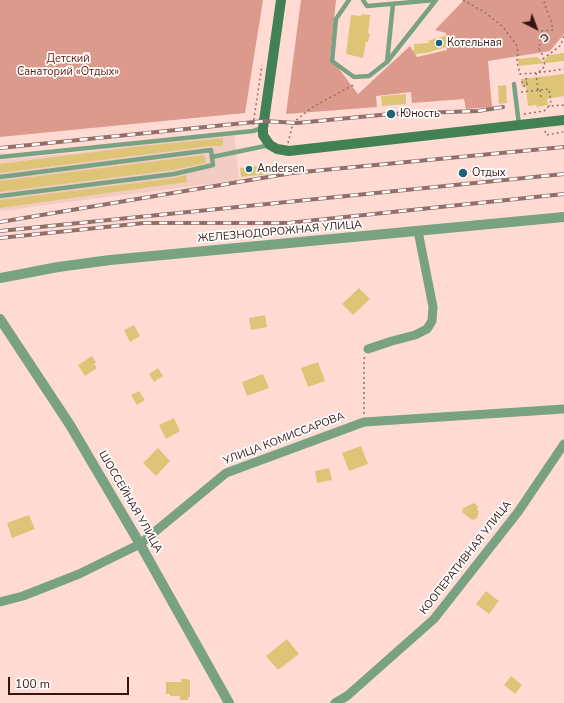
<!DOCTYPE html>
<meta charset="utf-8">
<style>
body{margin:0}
#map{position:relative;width:564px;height:703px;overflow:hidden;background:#ffdbd4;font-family:"Nunito Sans",sans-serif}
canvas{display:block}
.north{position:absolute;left:516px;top:8px;width:40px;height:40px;-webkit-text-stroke:3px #fff;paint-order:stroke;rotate:138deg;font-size:11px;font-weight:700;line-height:16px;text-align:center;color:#351611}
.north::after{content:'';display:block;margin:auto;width:14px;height:18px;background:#351611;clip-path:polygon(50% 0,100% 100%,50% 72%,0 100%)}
.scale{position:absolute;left:8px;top:677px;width:121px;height:18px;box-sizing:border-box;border:2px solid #351611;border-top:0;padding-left:5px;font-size:12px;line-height:14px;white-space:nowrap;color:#351611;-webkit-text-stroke:3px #fff;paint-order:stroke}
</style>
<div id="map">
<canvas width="564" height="703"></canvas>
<div class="north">С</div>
<div class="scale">100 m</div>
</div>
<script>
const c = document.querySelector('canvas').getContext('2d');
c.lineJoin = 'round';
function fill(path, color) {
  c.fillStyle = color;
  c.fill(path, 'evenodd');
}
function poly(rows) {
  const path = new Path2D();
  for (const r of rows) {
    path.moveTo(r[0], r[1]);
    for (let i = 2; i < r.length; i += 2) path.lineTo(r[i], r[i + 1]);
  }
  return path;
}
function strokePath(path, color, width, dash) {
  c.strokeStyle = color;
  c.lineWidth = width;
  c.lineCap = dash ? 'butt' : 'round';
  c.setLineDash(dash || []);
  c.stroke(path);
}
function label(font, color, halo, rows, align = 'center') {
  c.font = font + ' "Nunito Sans",sans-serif';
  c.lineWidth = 3.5;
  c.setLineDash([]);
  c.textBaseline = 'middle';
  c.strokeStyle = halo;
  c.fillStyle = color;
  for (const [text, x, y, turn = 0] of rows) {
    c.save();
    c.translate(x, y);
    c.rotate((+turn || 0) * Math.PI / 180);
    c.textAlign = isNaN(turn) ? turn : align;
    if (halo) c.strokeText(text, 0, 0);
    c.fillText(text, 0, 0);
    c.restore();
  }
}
fill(poly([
 [234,132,239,180,0,211,0,160,76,153]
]), '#f2cbc3');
fill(poly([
 [0,0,263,0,245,113,0,137],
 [301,0,336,0,330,57,358,94,410,46,417,57,447,50,446,33,435,30,464,0,564,0,564,34,550,51,488,61,492,107,466,109,464,99,412,103,411,92,376,96,377,107,286,114]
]), '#db9a8c');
fill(poly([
 [362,14,370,15,370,17,368,33,370,34,368,42,366,42,363,58,346,54,351,15,361,16],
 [447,35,450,46,426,53,414,54,414,44,429,43,428,41],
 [564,53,564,61,519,66,518,59,537,57,543,62,549,55],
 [564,74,564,96,547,99,548,105,537,107,536,105,528,106,526,86,522,87,521,79],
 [506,85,507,103,499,104,498,86],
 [406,94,406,104,382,106,381,96],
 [223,138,223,146,211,146,0,173,0,164,134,147],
 [204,155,206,163,173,170,0,192,0,181],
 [268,165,270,174,241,177,240,168],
 [186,175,187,182,0,208,0,200,175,178],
 [359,288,370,299,353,315,342,304],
 [265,315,267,327,251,330,249,318],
 [134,325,140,336,130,342,124,330],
 [92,356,96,362,94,364,97,368,85,376,78,365],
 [318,362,325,381,308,387,301,368],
 [158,368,163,376,154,382,149,374],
 [263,374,269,388,247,396,242,382],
 [139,391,145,400,137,405,131,395],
 [174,418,180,431,166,439,159,425],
 [361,446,368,464,349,471,342,453],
 [158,448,170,461,156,476,143,463],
 [329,468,332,480,317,483,315,471],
 [474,503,478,506,477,510,479,511,477,518,472,520,462,512,463,508],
 [29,515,35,529,12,538,7,523],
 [486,591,499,601,489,614,476,604],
 [287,639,299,654,278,670,266,656],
 [511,676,522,685,515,694,504,685],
 [181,679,188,679,188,680,190,680,190,697,188,697,188,700,180,700,180,696,170,696,170,694,166,694,166,682,181,682]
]), '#dec476');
strokePath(poly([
 [463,0,486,13,503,27,516,44,518,52,517,62,520,74,536,73],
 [543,59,561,45,564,35],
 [539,72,545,66,542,54,539,49,541,31,553,30,551,21,544,3,546,0],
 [526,78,527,82,527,86,523,86,522,82,527,82],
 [538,90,536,73,564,69],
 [540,90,541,99],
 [521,92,549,89,551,104,549,106],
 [524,114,544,111,549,106,564,105],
 [253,125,262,65],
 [545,131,546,135,563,132],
 [288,143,293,123,311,108,355,84],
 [364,414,364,359,365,356]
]), '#916f6a', 1.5, [2, 3]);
strokePath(poly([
 [349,0,336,19,332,61,354,77,369,76,387,62,436,0],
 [363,0,367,6,436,0],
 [387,62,393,4],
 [514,84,519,125],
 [0,157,253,131,263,128],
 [212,157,270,145],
 [0,177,211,150,213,165,174,174,0,196]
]), '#79a283', 4.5);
strokePath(poly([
 [368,349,392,341,415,335,427,329,432,321,433,307,418,231],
 [0,602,23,596,79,574,140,544,226,473,364,422,564,409],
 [335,703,347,696,434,619,518,512,564,444]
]), '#79a283', 9);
strokePath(poly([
 [0,278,58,267,110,260,564,217],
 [0,319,70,425,140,544,229,703]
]), '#79a283', 10);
strokePath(poly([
 [281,0,263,128,263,135,267,141,270,145,277,149,289,151,564,120]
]), '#418154', 10);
const rail = poly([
 [0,148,264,121,297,123,391,114,478,111,503,107],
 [0,222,292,173,564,147],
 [0,231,564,174],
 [0,238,144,223,288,223,564,194]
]);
strokePath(rail, '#91706a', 4);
strokePath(rail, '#fff', 2.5, [8]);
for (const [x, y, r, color] of [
 [439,43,4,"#1b6471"],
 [391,114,5,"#1b6471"],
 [249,169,4,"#1b6471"],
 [463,173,5,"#1b6471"]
]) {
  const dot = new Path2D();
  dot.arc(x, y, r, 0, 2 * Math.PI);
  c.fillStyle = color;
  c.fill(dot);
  strokePath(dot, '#fff', 1.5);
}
label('11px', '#351611', '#fff', [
 ["Котельная",447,43],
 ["Юность",400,114],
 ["Andersen",257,169],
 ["Отдых",472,173]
], 'left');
label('11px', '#621509', '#fff', [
 ["Детский",68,59],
 ["Санаторий «Отдых»",68,72]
]);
label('11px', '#351611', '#fff', [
 ["ЖЕЛЕЗНОДОРОЖНАЯ УЛИЦА",280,232,-5],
 ["УЛИЦА КОМИССАРОВА",284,439,-21],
 ["ШОССЕЙНАЯ УЛИЦА",130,502,60],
 ["КООПЕРАТИВНАЯ УЛИЦА",466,558,-52]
]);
</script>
